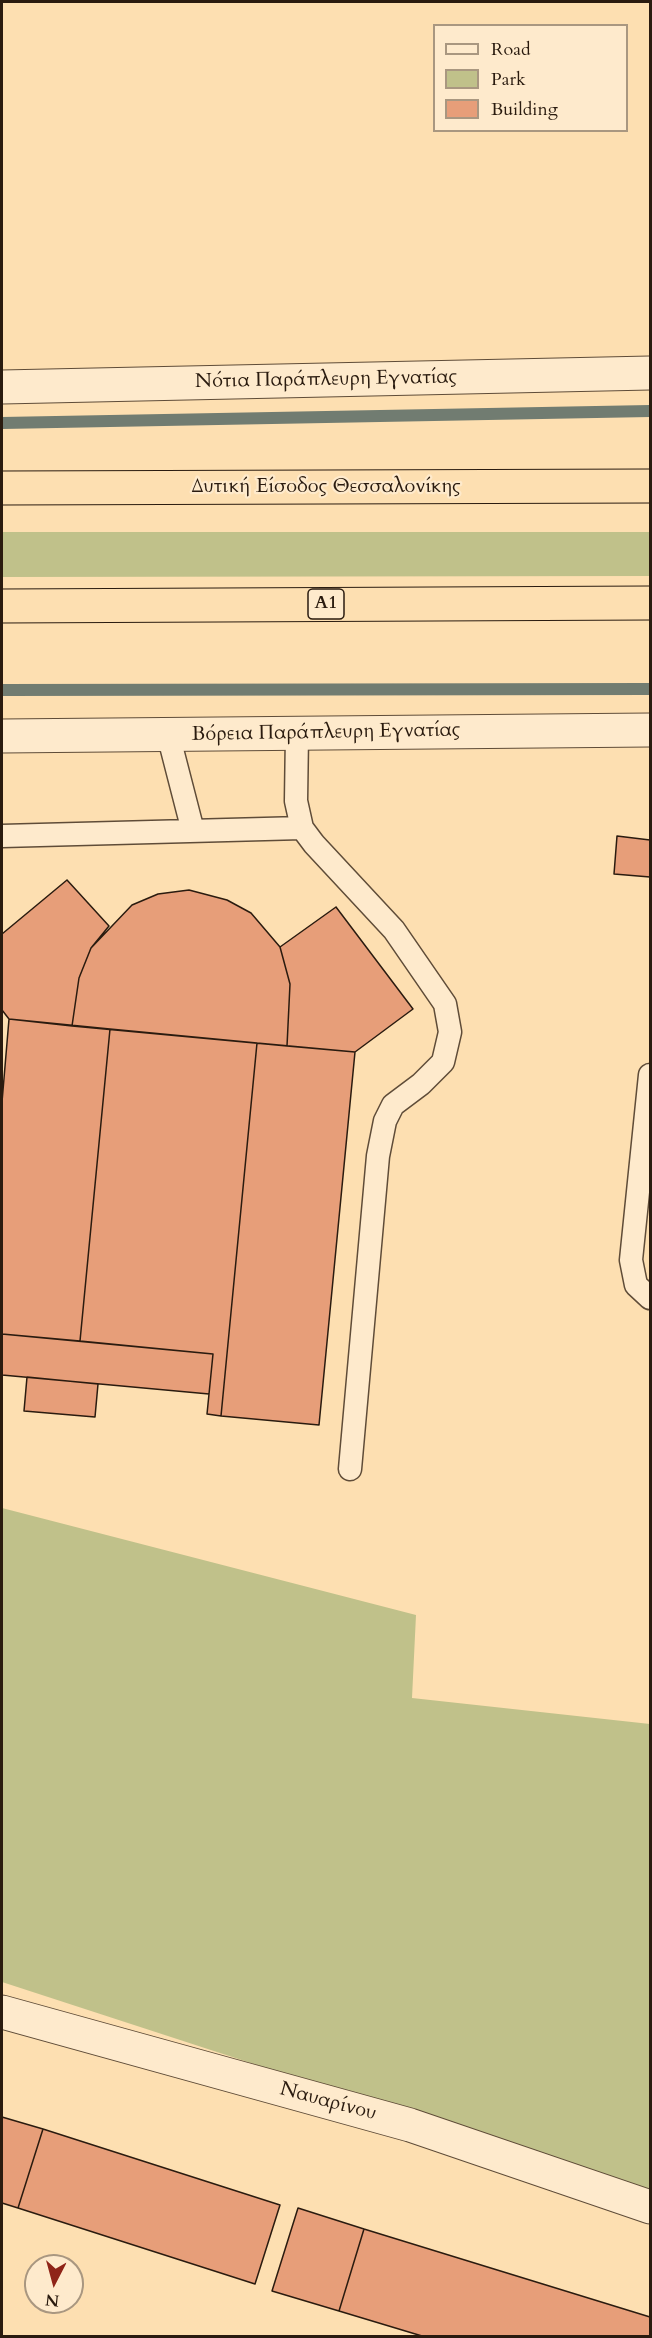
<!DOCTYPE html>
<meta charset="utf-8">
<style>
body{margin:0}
#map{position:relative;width:652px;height:2338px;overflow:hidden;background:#fddfb1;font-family:Cardo,serif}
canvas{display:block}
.frame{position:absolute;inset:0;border:3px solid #2a1b0f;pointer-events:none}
.legend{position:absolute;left:433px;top:24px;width:195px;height:108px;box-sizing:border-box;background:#feeacc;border:2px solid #a99780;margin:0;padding:8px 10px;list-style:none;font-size:18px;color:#2a1b0f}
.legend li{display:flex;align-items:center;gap:12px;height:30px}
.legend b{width:30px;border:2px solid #a99780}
.north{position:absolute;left:24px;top:2254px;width:60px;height:60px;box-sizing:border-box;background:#feeacc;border:2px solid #a99780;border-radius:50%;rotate:186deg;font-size:16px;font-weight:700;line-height:24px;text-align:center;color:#2a1b0f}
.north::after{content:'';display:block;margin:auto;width:21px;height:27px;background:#8f2418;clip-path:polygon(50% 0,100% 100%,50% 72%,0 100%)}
</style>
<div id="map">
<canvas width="652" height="2338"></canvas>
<div class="frame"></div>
<ul class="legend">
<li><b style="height:8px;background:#feeacc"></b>Road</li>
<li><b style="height:16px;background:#c0c18a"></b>Park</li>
<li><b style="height:16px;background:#e79e79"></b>Building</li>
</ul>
<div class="north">N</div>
</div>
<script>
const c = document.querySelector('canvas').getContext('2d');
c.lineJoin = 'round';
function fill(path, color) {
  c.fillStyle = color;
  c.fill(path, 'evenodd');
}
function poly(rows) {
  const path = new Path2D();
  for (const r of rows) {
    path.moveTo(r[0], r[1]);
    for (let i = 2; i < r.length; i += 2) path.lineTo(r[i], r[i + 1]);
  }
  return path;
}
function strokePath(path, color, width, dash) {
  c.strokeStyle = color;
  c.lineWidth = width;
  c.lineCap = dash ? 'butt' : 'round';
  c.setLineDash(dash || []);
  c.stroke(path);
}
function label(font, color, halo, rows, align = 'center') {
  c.font = font + ' Cardo,serif';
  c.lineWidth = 4.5;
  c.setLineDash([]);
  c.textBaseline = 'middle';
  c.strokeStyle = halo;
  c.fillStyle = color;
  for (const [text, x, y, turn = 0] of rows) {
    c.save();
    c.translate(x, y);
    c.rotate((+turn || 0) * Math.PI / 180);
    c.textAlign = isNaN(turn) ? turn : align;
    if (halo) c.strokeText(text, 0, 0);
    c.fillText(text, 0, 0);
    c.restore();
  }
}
fill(poly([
 [2,532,650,532,650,576,2,577],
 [2,1508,416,1615,412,1698,650,1724,650,2193,2,1982]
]), '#c0c18a');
strokePath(poly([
 [2,423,650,411],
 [2,690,650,689]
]), '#717c71', 12);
const building = poly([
 [617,836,650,840,650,877,614,874,617,836],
 [67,880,109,926,91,948,79,978,72,1026,9,1019,2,1010,2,934,67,880],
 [189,890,227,900,251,913,280,947,290,984,287,1046,72,1026,79,978,91,948,132,905,158,894,189,890],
 [336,907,413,1009,355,1052,287,1046,290,984,280,947,336,907],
 [9,1019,110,1029,80,1341,2,1334,2,1102,9,1019],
 [110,1029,257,1043,221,1416,207,1414,213,1354,80,1341,110,1029],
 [257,1043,355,1052,319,1425,221,1416,257,1043],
 [2,1334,213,1354,209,1394,2,1375,2,1334],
 [27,1377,98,1384,95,1417,24,1411,27,1377],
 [2,2117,43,2129,18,2208,2,2203,2,2117],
 [43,2129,280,2205,255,2284,18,2208,43,2129],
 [298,2208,364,2229,339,2311,272,2291,298,2208],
 [364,2229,650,2317,650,2336,422,2336,339,2311,364,2229]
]);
fill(building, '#e79e79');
strokePath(building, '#2a1b0f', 1.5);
const lane = poly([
 [168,734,193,831],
 [297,734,296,801,302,828,314,844,394,930,445,1004,450,1032,443,1062,421,1084,393,1105,385,1121,378,1156,350,1469],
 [2,836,302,828],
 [650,1075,631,1260,636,1285,650,1298]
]);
const street = poly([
 [2,387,650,373],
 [2,736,650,730],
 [2,2012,410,2125,650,2207]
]);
const highway = poly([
 [2,488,650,486],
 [2,606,650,603]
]);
strokePath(lane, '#5f4c38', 25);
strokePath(street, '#5f4c38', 35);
strokePath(highway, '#2a1b0f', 35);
strokePath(lane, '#feeacc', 22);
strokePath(street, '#feeacc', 33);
strokePath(highway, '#fddfb1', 33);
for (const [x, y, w] of [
 [326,604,36]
]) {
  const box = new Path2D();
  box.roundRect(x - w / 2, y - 15, w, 30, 4.5);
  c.fillStyle = '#feeacc';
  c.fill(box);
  strokePath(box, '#2a1b0f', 1.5);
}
label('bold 18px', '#2a1b0f', null, [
 ["Α1",326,604]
]);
label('20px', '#2a1b0f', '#feeacc', [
 ["Νότια Παράπλευρη Εγνατίας",326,380,-1],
 ["Δυτική Είσοδος Θεσσαλονίκης",326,487],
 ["Βόρεια Παράπλευρη Εγνατίας",326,733,-1],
 ["Ναυαρίνου",328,2102,15]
]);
</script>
